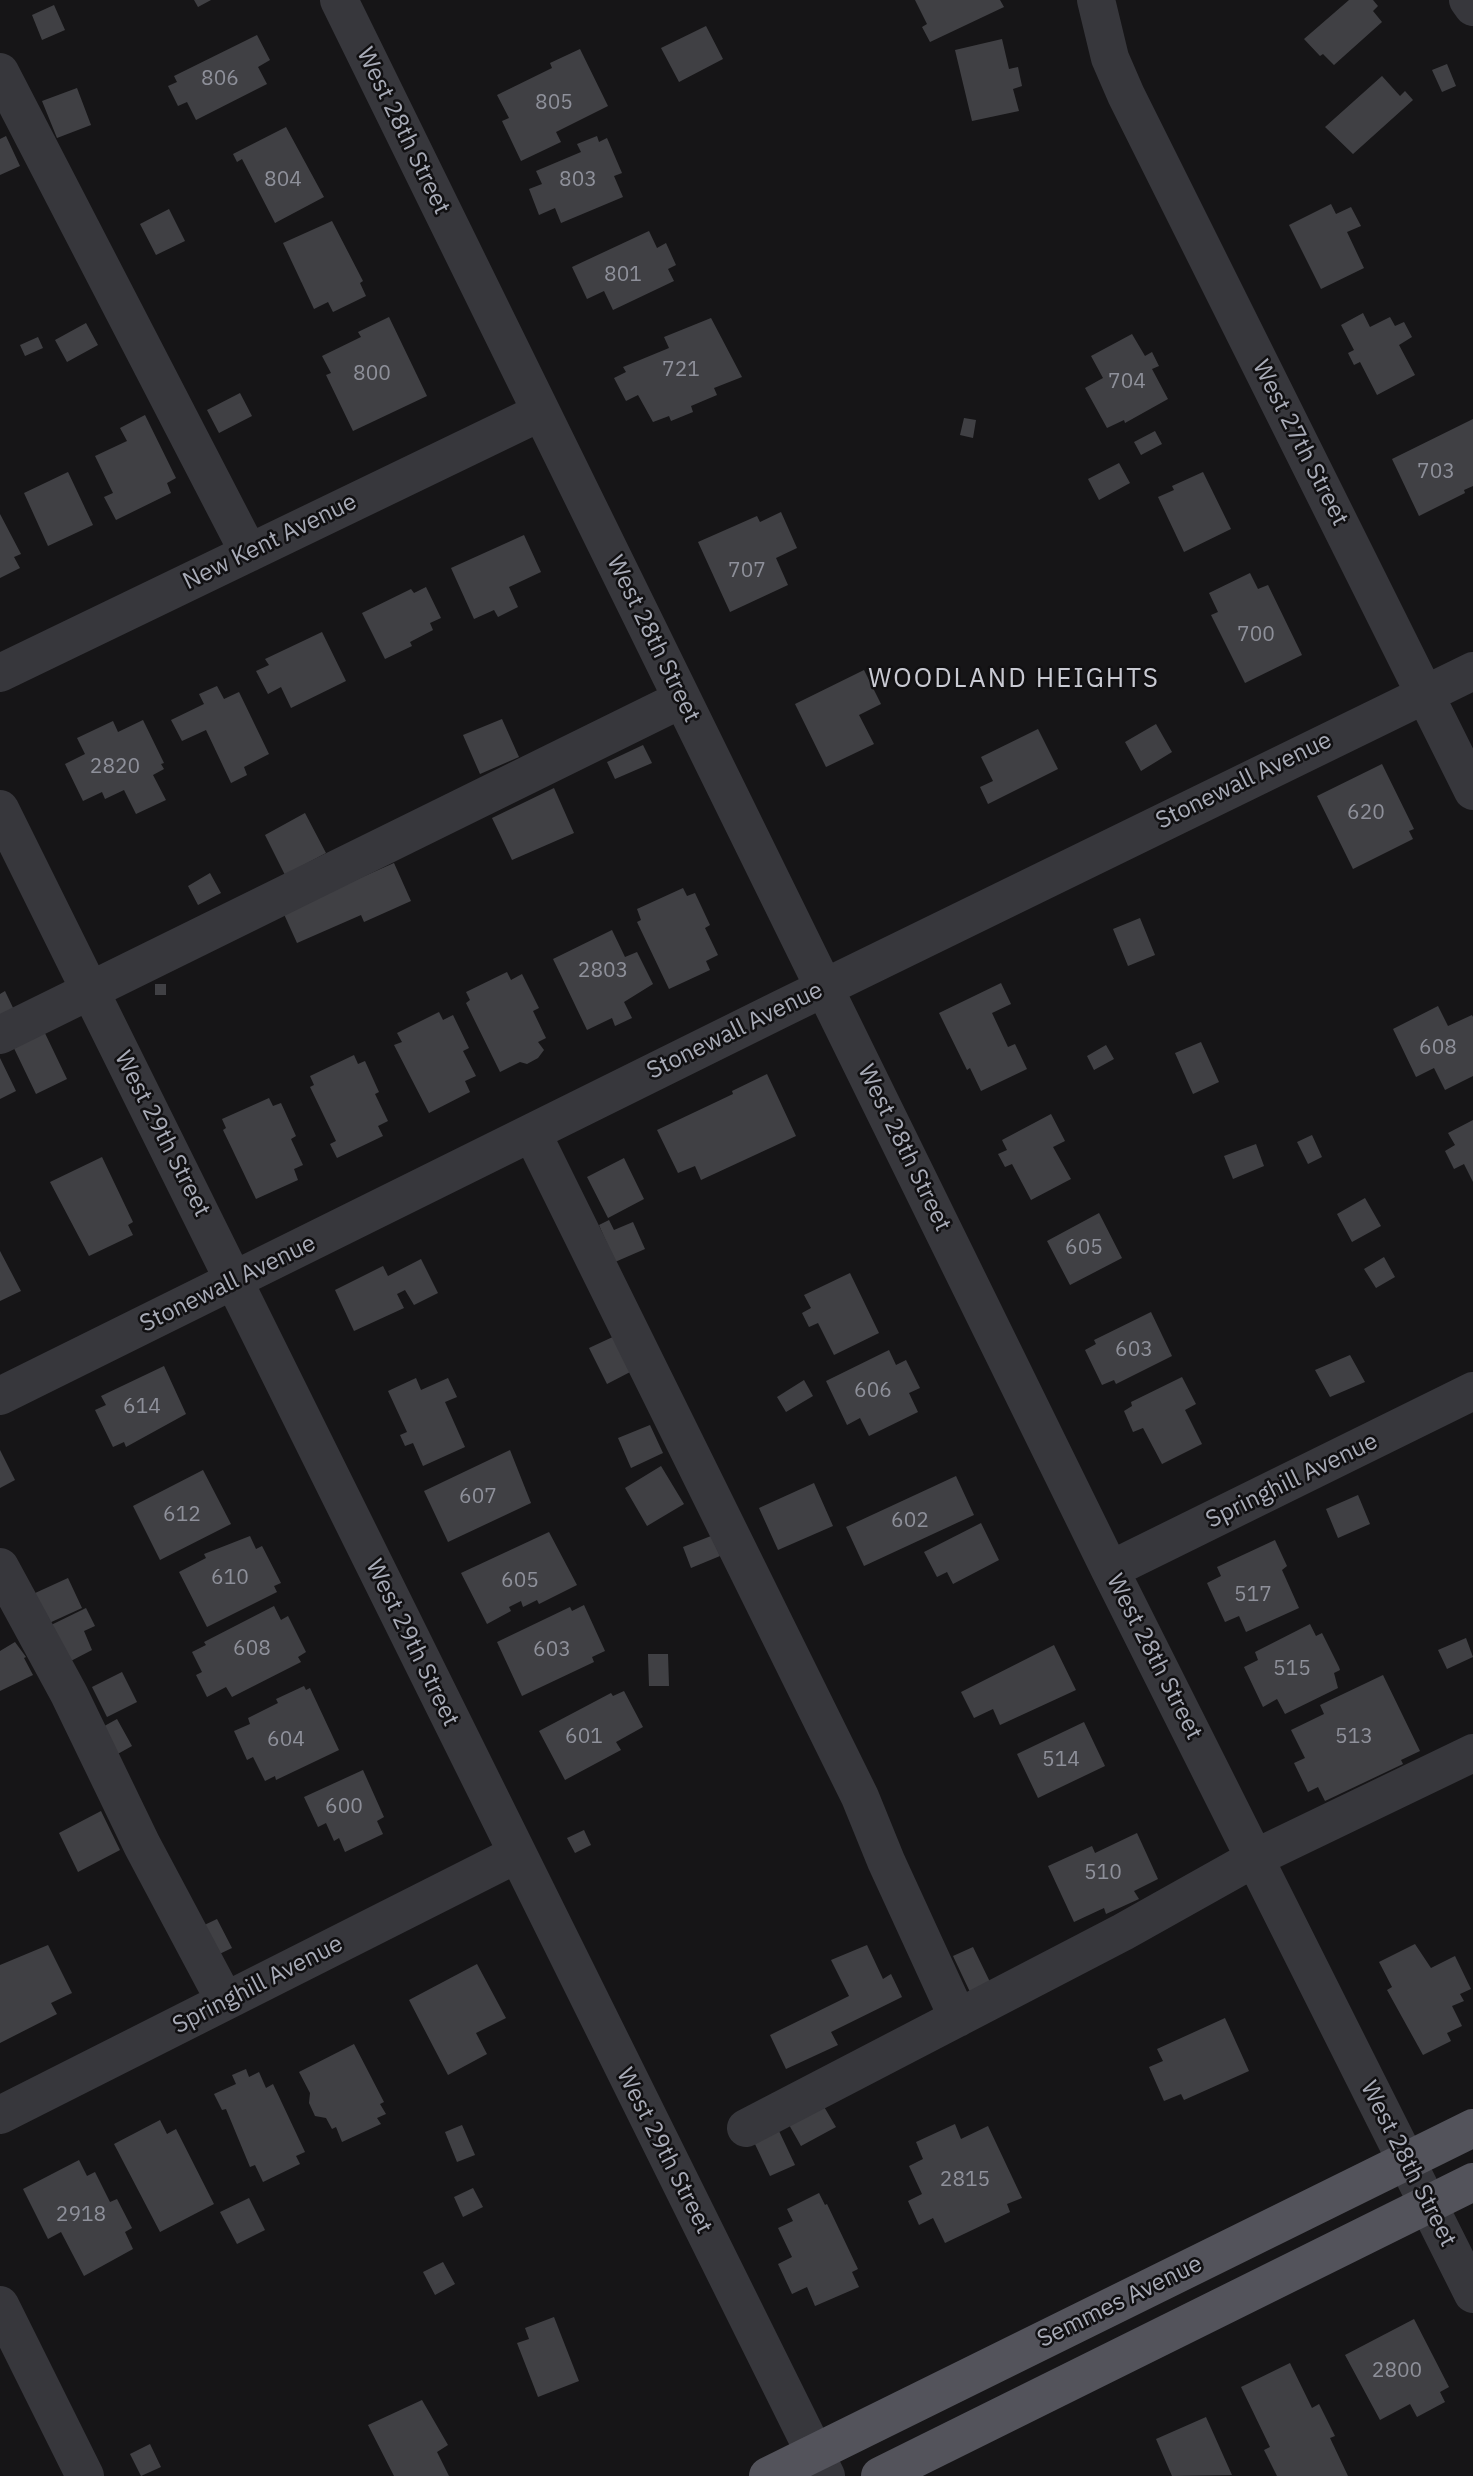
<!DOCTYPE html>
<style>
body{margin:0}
canvas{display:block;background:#161517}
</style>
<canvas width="1473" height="2476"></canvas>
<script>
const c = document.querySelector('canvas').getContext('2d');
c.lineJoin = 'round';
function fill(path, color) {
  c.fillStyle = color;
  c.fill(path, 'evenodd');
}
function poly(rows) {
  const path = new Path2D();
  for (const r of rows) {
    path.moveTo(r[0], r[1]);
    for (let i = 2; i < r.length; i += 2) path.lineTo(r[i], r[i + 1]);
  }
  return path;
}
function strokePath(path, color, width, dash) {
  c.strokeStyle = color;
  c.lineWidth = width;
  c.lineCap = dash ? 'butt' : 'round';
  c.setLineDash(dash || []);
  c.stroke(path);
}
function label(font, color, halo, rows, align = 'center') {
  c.font = font + ' "IBM Plex Sans",sans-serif';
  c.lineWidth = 5;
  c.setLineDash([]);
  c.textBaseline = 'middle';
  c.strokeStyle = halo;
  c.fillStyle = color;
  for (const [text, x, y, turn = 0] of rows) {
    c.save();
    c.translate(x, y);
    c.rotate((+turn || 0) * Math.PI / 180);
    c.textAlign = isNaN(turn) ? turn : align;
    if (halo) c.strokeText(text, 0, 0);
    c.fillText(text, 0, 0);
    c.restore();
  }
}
fill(poly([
 [194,0,211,0,198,7],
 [915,0,1000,0,1004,7,930,42,922,27,927,24],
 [1349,0,1373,0,1378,6,1373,11,1382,22,1334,65,1323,54,1320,56,1304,39],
 [54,5,65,30,42,40,32,15],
 [706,26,723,59,679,82,661,48],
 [257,35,270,60,258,67,267,84,196,120,187,102,178,106,168,86,177,82,174,76],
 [1002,39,1009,69,1018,67,1022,86,1013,89,1019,111,972,121,955,50],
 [580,49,608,106,556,132,561,142,521,161,502,121,509,118,497,95,552,68,550,63],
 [1447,64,1456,86,1442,92,1432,70],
 [1382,76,1400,96,1405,91,1413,100,1353,154,1325,127],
 [77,88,91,125,57,138,42,101],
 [286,127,324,197,275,223,242,159,237,162,233,154],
 [6,136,20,166,0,175,0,139],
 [597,136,599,142,607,138,622,173,614,176,623,197,561,223,555,208,539,215,529,189,542,184,536,171,581,152,577,144],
 [1331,204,1336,214,1351,207,1361,226,1347,232,1364,268,1321,289,1289,225],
 [169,209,185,241,156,255,140,224],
 [332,221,363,281,360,283,366,296,333,312,328,302,314,309,283,243],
 [649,231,657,248,666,243,676,265,668,269,674,281,613,310,604,291,587,299,572,267],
 [1363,313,1370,327,1390,317,1395,326,1404,322,1412,337,1399,345,1415,375,1377,395,1360,362,1354,365,1348,353,1354,350,1341,325],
 [389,317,427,396,353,431,326,375,331,373,322,356,361,337,358,332],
 [711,318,742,377,714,388,717,395,691,406,693,412,671,421,669,416,653,422,638,395,626,401,614,378,626,372,623,367,669,348,664,337],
 [86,323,98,345,67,362,55,340],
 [1132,334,1145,356,1152,352,1159,366,1152,369,1168,399,1125,423,1124,420,1107,428,1085,388,1103,378,1091,356],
 [38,337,43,348,25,356,20,345],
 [240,393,252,416,219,433,207,410],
 [145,415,176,478,167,483,171,493,116,520,104,497,113,493,95,456,127,441,120,428],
 [964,418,976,420,973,438,960,435],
 [1473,419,1473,486,1464,490,1465,493,1419,516,1392,459],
 [1155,431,1162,444,1141,455,1134,442],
 [1119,463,1130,483,1099,500,1088,479],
 [68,472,93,525,48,546,24,493],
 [1203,472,1231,529,1184,552,1158,497,1174,490,1172,486],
 [781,512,797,548,776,558,788,585,730,612,698,542,757,516,760,522],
 [0,514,21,554,14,557,20,568,0,578],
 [524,535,541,572,509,587,518,607,498,617,494,610,474,619,451,568],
 [1250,573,1258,589,1268,585,1302,655,1245,683,1211,615,1218,612,1209,593],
 [426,587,441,618,430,623,433,630,410,642,412,646,385,659,362,613,411,589,414,593],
 [322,632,346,681,291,708,281,687,268,694,256,671,269,665,265,659],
 [864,670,881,704,859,715,874,744,826,767,795,704],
 [217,686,224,699,239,692,269,754,244,767,247,775,231,783,206,730,182,741,171,720,204,704,199,694],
 [502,719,519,757,480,774,463,735],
 [143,720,164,763,161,764,164,769,153,775,166,800,136,814,124,790,105,799,102,792,83,801,65,764,85,754,77,738,113,721,118,732],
 [1156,724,1172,752,1141,771,1125,742],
 [1038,729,1058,769,988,804,980,787,993,781,981,757],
 [643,745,652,763,615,779,607,762],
 [1382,764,1414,829,1409,831,1413,839,1353,869,1317,796],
 [554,788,574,833,512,860,492,818],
 [305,813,326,853,285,875,265,835],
 [394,863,411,901,364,922,361,915,297,943,283,912],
 [210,873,221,893,198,905,188,886],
 [683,888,687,896,695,893,710,925,705,928,718,955,706,961,710,970,669,989,637,922,641,920,637,909],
 [1140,918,1155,955,1128,966,1113,929],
 [612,930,625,957,637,952,653,984,624,1002,632,1018,615,1026,612,1018,587,1030,553,959],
 [507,972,511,980,522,974,539,1008,533,1011,546,1038,538,1042,544,1050,538,1058,527,1064,520,1062,500,1072,466,1003,470,1000,466,992],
 [1001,983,1011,1004,992,1013,1008,1047,1015,1044,1027,1069,981,1091,970,1068,967,1070,939,1013],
 [155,984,166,984,166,995,155,995],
 [5,991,15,1012,0,1020,0,994],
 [1438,1006,1448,1026,1472,1015,1473,1017,1473,1076,1445,1090,1434,1068,1416,1077,1393,1029],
 [439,1012,443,1020,453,1015,469,1048,463,1051,476,1076,465,1081,470,1092,429,1113,394,1045,402,1042,397,1033],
 [42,1027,67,1079,36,1094,11,1042],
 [1201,1042,1219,1082,1193,1094,1175,1053],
 [1106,1045,1114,1059,1094,1070,1087,1056],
 [354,1055,358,1064,365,1061,379,1092,375,1094,388,1121,378,1126,383,1136,337,1158,330,1144,336,1141,310,1087,314,1085,310,1076],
 [0,1058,16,1091,0,1099],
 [767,1074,796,1136,701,1180,695,1166,678,1173,657,1130,733,1094,732,1091],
 [269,1098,273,1106,281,1103,296,1136,291,1139,303,1165,294,1169,298,1180,256,1199,223,1130,226,1128,222,1119],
 [1051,1114,1065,1141,1053,1147,1071,1179,1031,1200,1012,1164,1005,1167,998,1154,1007,1150,1002,1140],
 [1473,1120,1473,1182,1464,1164,1454,1169,1445,1151,1455,1145,1448,1133],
 [1312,1135,1322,1157,1308,1164,1297,1142],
 [1256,1144,1264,1166,1233,1179,1224,1156],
 [102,1157,133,1222,128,1225,133,1235,89,1256,50,1182],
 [624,1158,644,1199,608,1218,587,1177],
 [1365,1198,1381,1226,1352,1242,1337,1214],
 [1099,1213,1122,1258,1070,1285,1047,1241],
 [609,1220,614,1230,633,1222,645,1249,615,1262,599,1225],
 [0,1251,21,1291,0,1301],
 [1384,1257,1395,1277,1376,1288,1364,1269],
 [421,1259,438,1293,414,1305,405,1290,397,1294,404,1308,354,1331,335,1290,383,1266,388,1276],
 [850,1273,879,1333,834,1355,818,1323,809,1327,802,1313,811,1308,804,1295],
 [1151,1312,1172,1356,1116,1384,1114,1380,1102,1385,1085,1350,1096,1344,1094,1340],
 [617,1335,634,1370,607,1384,589,1348],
 [889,1350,896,1365,906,1360,920,1388,909,1393,918,1412,869,1436,860,1418,847,1425,826,1381],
 [1350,1355,1365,1382,1330,1397,1315,1370],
 [164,1366,186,1414,126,1447,124,1442,113,1447,95,1410,106,1405,101,1396],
 [1182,1377,1196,1404,1185,1410,1202,1444,1162,1464,1143,1428,1133,1432,1124,1411,1132,1406,1131,1402],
 [416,1378,421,1390,448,1378,457,1397,445,1402,465,1447,423,1466,413,1443,405,1446,400,1435,407,1432,388,1391],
 [804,1380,813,1396,786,1412,777,1397],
 [650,1425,663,1453,631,1468,618,1438],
 [0,1450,15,1480,0,1488],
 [510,1450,531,1503,448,1542,424,1491],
 [661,1466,684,1504,647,1526,625,1488],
 [203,1470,231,1524,160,1560,133,1506],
 [956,1476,974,1515,864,1566,846,1527],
 [814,1483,833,1526,778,1550,759,1508],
 [1358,1495,1370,1524,1338,1538,1326,1509],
 [981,1523,999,1560,953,1584,947,1572,937,1577,924,1552],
 [549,1532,577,1585,539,1604,537,1600,523,1607,521,1601,509,1607,511,1611,487,1624,461,1573],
 [250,1536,256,1549,262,1546,281,1583,274,1586,277,1592,207,1627,179,1572,206,1558,204,1554],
 [711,1536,720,1556,691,1568,683,1547],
 [1275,1540,1287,1566,1282,1570,1299,1608,1246,1632,1239,1616,1225,1622,1207,1583,1221,1576,1217,1567],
 [68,1578,82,1608,47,1624,33,1594],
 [584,1605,605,1651,592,1657,594,1662,522,1696,497,1642,570,1607,572,1611],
 [274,1606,281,1620,288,1616,306,1652,298,1657,301,1662,232,1697,226,1687,207,1697,196,1675,202,1672,192,1652,206,1645,204,1642],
 [86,1608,95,1626,84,1631,92,1650,67,1663,49,1626],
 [1310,1624,1316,1636,1322,1633,1339,1667,1340,1670,1334,1673,1338,1688,1285,1714,1277,1699,1263,1707,1244,1667,1258,1660,1255,1652],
 [1466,1638,1473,1657,1447,1669,1438,1650],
 [15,1642,26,1657,24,1658,33,1675,0,1691,0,1651],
 [1054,1645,1076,1690,1000,1725,993,1709,974,1718,961,1692],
 [648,1654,668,1654,669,1686,649,1686],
 [122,1672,137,1702,107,1717,92,1687],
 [1383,1675,1420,1751,1401,1760,1403,1764,1325,1801,1318,1787,1308,1792,1294,1763,1305,1758,1291,1730,1324,1714,1320,1705],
 [304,1686,306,1690,310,1688,339,1750,276,1780,275,1776,265,1781,253,1757,247,1760,234,1731,250,1724,248,1718,278,1703,276,1699],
 [624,1691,643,1727,616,1742,621,1750,565,1780,539,1731,611,1693,613,1696],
 [117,1719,132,1746,114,1756,99,1729],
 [1084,1722,1105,1766,1038,1798,1017,1754],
 [363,1770,384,1817,377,1821,383,1834,345,1852,339,1838,334,1841,326,1823,318,1827,304,1797],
 [101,1811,120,1850,78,1872,59,1833],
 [584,1830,591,1845,575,1853,567,1838],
 [1137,1833,1158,1879,1134,1891,1139,1899,1106,1914,1104,1908,1074,1922,1048,1866,1092,1846,1095,1853],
 [217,1919,232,1948,211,1958,196,1929],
 [1415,1944,1431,1968,1455,1956,1471,1989,1460,1994,1464,2001,1452,2006,1462,2026,1447,2033,1451,2041,1423,2055,1387,1990,1392,1987,1379,1962],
 [48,1945,72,1993,51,2003,57,2014,0,2043,0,1965],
 [867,1945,883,1979,891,1974,902,1997,831,2032,838,2045,786,2069,770,2035,849,1996,831,1960],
 [973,1947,990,1982,970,1992,953,1956],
 [477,1964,506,2018,476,2033,487,2054,448,2075,409,2000],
 [1225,2018,1249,2071,1184,2100,1181,2094,1164,2101,1149,2067,1163,2061,1157,2049],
 [354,2044,384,2102,380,2104,386,2114,377,2118,381,2124,342,2142,336,2127,332,2129,326,2118,315,2116,309,2103,310,2093,299,2072],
 [246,2069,249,2077,259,2072,266,2088,273,2084,305,2152,296,2156,300,2164,263,2182,255,2165,250,2167,226,2109,222,2110,214,2094,236,2084,232,2075],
 [823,2105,836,2127,801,2146,788,2123],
 [160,2120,167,2134,176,2129,214,2204,160,2232,114,2144],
 [955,2124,961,2139,988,2126,1022,2198,1007,2204,1010,2212,945,2243,933,2218,919,2225,908,2201,922,2194,909,2166,923,2159,916,2142],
 [462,2125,475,2155,457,2162,445,2132],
 [779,2131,795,2165,770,2176,754,2142],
 [79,2160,87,2176,95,2172,110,2202,117,2199,132,2228,125,2232,133,2249,84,2276,61,2232,48,2239,23,2189],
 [473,2188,483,2207,463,2217,454,2197],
 [819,2193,825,2205,827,2204,858,2269,852,2272,859,2287,815,2306,807,2287,792,2294,778,2264,792,2257,778,2228,793,2221,787,2209],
 [249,2198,265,2230,237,2244,220,2212],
 [443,2262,455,2284,435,2295,423,2272],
 [554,2317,579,2381,538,2397,517,2343,529,2339,525,2328],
 [1414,2319,1449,2387,1440,2392,1445,2402,1417,2417,1410,2404,1380,2420,1345,2355],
 [1290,2363,1312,2408,1319,2404,1335,2436,1330,2438,1348,2476,1277,2476,1264,2450,1270,2447,1241,2387],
 [422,2400,448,2445,437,2452,449,2476,394,2476,368,2425],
 [1206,2417,1232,2475,1172,2476,1156,2439],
 [150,2444,161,2467,141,2476,130,2454]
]), '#404044');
strokePath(poly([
 [339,0,1110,1570,1473,2294],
 [1096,0,1110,58,1126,95,1473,791],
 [1468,0,1473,7],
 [0,72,249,553],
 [0,673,541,412],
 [0,809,826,2476],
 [0,1035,682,699],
 [532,1133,860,1797,886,1861,958,2018],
 [0,1396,783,1008,1473,671],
 [0,1567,69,1694,142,1845,225,2001],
 [1110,1570,1473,1391],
 [0,2115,515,1855],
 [746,2128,1123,1932,1255,1858,1473,1753],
 [0,2305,85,2476]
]), '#37373c', 38);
strokePath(poly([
 [768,2476,1473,2128],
 [880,2476,1473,2182]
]), '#53535b', 38);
label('21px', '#8e909a', null, [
 ["806",220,79],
 ["805",554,103],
 ["804",283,180],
 ["803",578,180],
 ["801",623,275],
 ["721",681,370],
 ["800",372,374],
 ["704",1127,382],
 ["703",1436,472],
 ["707",747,571],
 ["700",1256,635],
 ["2820",115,767],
 ["620",1366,813],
 ["2803",603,971],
 ["608",1438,1048],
 ["605",1084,1248],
 ["603",1134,1350],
 ["606",873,1391],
 ["614",142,1407],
 ["607",478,1497],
 ["612",182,1515],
 ["602",910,1521],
 ["610",230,1578],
 ["605",520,1581],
 ["517",1253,1595],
 ["608",252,1649],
 ["603",552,1650],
 ["515",1292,1669],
 ["601",584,1737],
 ["513",1354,1737],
 ["604",286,1740],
 ["514",1061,1760],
 ["600",344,1807],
 ["510",1103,1873],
 ["2815",965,2180],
 ["2918",81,2215],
 ["2800",1397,2371]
]);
label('24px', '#a8abb7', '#111012', [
 ["West 28th Street",403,131,64],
 ["West 27th Street",1300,443,63],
 ["New Kent Avenue",270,542,-26],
 ["West 28th Street",653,639,64],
 ["Stonewall Avenue",1244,781,-26],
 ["Stonewall Avenue",735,1031,-26],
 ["West 29th Street",162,1134,63],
 ["West 28th Street",904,1148,64],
 ["Stonewall Avenue",228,1284,-26],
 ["Springhill Avenue",1292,1481,-26],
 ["West 29th Street",412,1643,64],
 ["West 28th Street",1154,1657,63],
 ["Springhill Avenue",258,1985,-27],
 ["West 29th Street",664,2151,63],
 ["West 28th Street",1408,2164,63],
 ["Semmes Avenue",1120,2302,-26]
]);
c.letterSpacing = '2px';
label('26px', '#c9cad3', '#111012', [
 ["WOODLAND HEIGHTS",1014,679]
]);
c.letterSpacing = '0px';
</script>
